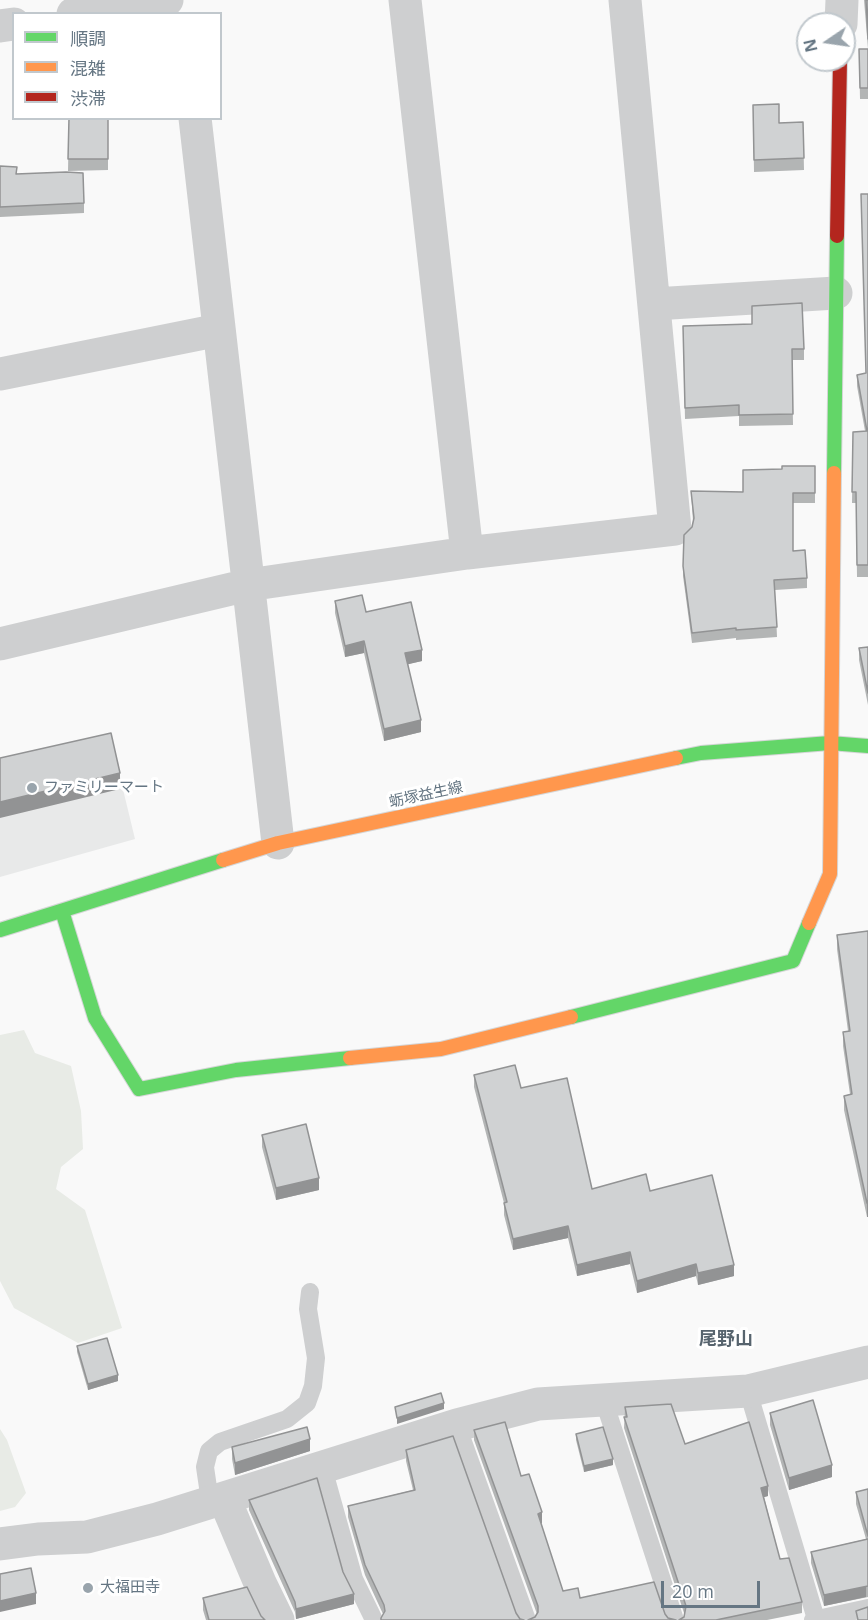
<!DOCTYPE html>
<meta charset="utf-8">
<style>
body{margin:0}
#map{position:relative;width:868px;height:1620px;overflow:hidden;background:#f9f9f9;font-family:"Open Sans","Noto Sans JP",sans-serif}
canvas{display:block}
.legend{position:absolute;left:12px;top:12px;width:210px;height:108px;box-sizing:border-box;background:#fff;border:2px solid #c1c8cd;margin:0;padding:8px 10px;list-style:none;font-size:18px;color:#657683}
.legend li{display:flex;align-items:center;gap:12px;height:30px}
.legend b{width:30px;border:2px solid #c1c8cd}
.north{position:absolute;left:796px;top:12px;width:60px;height:60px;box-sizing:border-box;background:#fff;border:2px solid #c1c8cd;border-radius:50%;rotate:257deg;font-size:16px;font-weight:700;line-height:24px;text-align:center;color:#657683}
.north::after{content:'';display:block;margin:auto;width:21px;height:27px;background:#99a4ac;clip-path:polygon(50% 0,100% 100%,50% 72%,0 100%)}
.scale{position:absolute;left:661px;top:1581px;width:99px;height:27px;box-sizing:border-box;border:3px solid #657683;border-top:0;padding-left:8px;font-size:18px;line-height:21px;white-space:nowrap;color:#657683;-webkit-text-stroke:4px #fff;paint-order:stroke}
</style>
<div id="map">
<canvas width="868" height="1620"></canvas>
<ul class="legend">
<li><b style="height:8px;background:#63d668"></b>順調</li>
<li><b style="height:8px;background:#ff974d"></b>混雑</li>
<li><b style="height:8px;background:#b3261e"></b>渋滞</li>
</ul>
<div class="north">N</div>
<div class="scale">20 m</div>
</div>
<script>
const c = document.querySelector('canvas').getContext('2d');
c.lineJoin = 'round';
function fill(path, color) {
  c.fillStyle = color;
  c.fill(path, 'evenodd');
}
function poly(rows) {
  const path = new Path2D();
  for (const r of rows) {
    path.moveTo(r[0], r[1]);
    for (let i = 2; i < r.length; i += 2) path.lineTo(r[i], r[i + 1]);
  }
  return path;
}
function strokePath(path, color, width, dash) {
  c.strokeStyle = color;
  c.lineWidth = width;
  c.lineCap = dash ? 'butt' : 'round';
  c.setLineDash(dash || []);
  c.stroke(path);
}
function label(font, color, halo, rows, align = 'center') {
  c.font = font + ' "Open Sans","Noto Sans JP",sans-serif';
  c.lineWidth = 6;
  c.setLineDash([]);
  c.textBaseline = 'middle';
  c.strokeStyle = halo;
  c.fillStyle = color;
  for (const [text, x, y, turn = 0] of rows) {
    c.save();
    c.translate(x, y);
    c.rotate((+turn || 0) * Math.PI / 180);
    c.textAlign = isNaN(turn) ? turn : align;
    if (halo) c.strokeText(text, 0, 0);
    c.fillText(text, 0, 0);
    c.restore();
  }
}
fill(poly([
 [112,744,135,839,0,877,0,771]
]), '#e8e9e9');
fill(poly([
 [24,1030,35,1053,71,1066,81,1111,83,1149,61,1167,56,1189,85,1210,122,1328,78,1343,14,1308,0,1281,0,1035],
 [0,1429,7,1440,26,1493,15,1507,0,1511]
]), '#e8ebe6');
const fast = poly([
 [834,473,837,236],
 [676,758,701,753,830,743,868,746],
 [62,911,95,1018,139,1089,236,1070,350,1058],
 [0,930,223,860],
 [571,1017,793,961,809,923]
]);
const slow = poly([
 [223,860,278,843,676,758],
 [809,923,830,874,834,473],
 [350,1058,441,1049,571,1017]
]);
const jam = poly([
 [837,236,840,60]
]);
strokePath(fast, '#d5d6d7', 16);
strokePath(slow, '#d5d6d7', 16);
strokePath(jam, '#d5d6d7', 16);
strokePath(poly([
 [748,1391,816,1619],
 [604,1401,675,1620],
 [457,1425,527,1620],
 [323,1468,354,1579,374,1620],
 [210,1501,205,1467,209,1451,220,1442,287,1419,307,1403,313,1386,316,1358,308,1309,310,1292],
 [813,1620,868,1608]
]), '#cecfd0', 18);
strokePath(poly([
 [405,0,467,553],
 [73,14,167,0],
 [841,24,842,0],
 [0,26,14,24],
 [195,118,278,843],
 [654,304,836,293],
 [0,374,219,330],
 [0,644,248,585,467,553,675,529,625,0],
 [224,1498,260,1583,278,1620],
 [0,1544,38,1539,87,1537,157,1519,457,1425,538,1404,748,1391,868,1362]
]), '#cecfd0', 33);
strokePath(fast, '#63d668', 14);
strokePath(slow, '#ff974d', 14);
strokePath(jam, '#b3261e', 14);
fill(poly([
 [864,0,868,0,868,99,860,99,859,49,868,49],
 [753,105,779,123,803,122,804,170,754,172],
 [69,118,108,118,108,170,68,171],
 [0,166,84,203,84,213,0,217],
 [868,194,868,577,857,577,856,503,852,503,853,432,865,431,857,386,857,375,866,374],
 [752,324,804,349,804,360,792,360,793,425,739,426,739,416,685,419,683,326],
 [815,466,815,503,793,503,793,551,807,578,807,588,775,590,777,637,736,640,736,638,692,643,683,576,684,535,692,527,693,521,691,491,743,492,782,469],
 [335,601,366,612,422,661,408,664,421,732,384,741,364,653,345,657,335,613],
 [868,647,868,705,859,660,859,648],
 [868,931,868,1217,867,1217,844,1110,844,1096,850,1094,843,1046,843,1032,848,1031,837,949,837,935],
 [474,1075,521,1088,592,1189,650,1191,734,1276,698,1285,696,1276,637,1293,630,1264,577,1276,568,1238,513,1250,504,1215,504,1203,474,1087],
 [262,1135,319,1190,276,1200,262,1147],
 [77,1346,118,1381,88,1390,77,1352],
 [625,1407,768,1496,764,1497,780,1559,802,1602,802,1613,767,1620,679,1620,684,1617,684,1613,624,1428],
 [770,1413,832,1477,789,1490,770,1425],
 [474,1430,521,1476,542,1523,541,1523,563,1591,580,1598,665,1614,668,1618,535,1617,537,1614,474,1440],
 [576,1434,613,1465,584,1472,576,1440],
 [232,1447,310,1451,235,1475,232,1459],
 [406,1450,516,1613,520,1619,524,1620,381,1620,383,1614,365,1575,348,1517,348,1506,413,1490,406,1461],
 [868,1489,868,1597,824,1606,811,1563,811,1552,866,1539,856,1504,856,1492],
 [249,1500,343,1572,354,1604,296,1619,295,1612,249,1510],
 [203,1598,261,1616,265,1620,206,1620,203,1610]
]), '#b3b5b5');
fill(poly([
 [364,641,364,653,345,657,345,646],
 [422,650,422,661,405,665,405,653],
 [421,720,421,732,384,741,384,729],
 [120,773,120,789,0,818,0,802],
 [319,1178,319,1190,276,1200,276,1188],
 [867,1203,868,1203,868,1217,867,1217],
 [568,1226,568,1238,513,1250,513,1239],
 [630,1252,630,1264,577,1276,577,1265],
 [696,1264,696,1276,637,1293,637,1281],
 [734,1265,734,1276,698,1285,698,1273],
 [118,1375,118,1381,88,1390,88,1384],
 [444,1403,444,1409,397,1424,397,1418],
 [310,1439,310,1451,235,1475,235,1463],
 [613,1459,613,1465,584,1472,584,1466],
 [832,1465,832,1477,789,1490,789,1478],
 [768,1486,768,1496,761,1498,761,1488],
 [542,1512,542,1523,538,1524,538,1514],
 [866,1586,866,1597,824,1606,824,1595],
 [36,1593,36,1604,0,1612,0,1601],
 [354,1594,354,1604,296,1619,296,1609]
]), '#929394');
const building = poly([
 [866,0,868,0,868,39,866,0],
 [859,49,868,49,868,88,860,88,859,49],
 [779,104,779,123,803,122,804,158,754,160,753,105,779,104],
 [69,118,108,118,108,159,68,159,69,118],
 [0,166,17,167,16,174,66,172,83,173,84,203,0,207,0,166],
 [861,194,868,194,868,565,857,565,856,492,852,492,853,432,867,431,857,375,866,373,861,194],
 [802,303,804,349,792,349,793,414,739,415,739,405,685,408,683,326,752,324,752,306,802,303],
 [782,466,815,466,815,493,793,493,793,551,805,550,807,578,774,580,777,627,736,630,736,628,692,633,683,566,684,535,692,527,694,518,691,491,743,492,743,470,782,469,782,466],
 [362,595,366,612,411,602,422,650,405,653,421,720,384,729,364,641,345,646,335,601,362,595],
 [868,647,868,693,859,648,868,647],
 [111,733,120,773,0,802,0,758,111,733],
 [868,931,868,1203,867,1203,844,1096,852,1094,843,1032,850,1031,837,935,868,931],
 [515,1065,521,1088,567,1078,592,1189,646,1174,650,1191,712,1175,734,1265,698,1273,696,1264,637,1281,630,1252,577,1265,568,1226,513,1239,504,1203,507,1202,474,1075,515,1065],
 [306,1124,319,1178,276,1188,262,1135,306,1124],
 [107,1338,118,1375,88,1384,77,1346,107,1338],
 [441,1393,444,1403,397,1418,395,1407,441,1393],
 [813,1400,832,1465,789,1478,770,1413,813,1400],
 [671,1404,685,1444,749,1422,768,1486,761,1488,780,1559,789,1558,802,1602,716,1620,679,1620,684,1617,686,1606,624,1417,627,1417,625,1407,671,1404],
 [505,1422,521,1476,529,1474,542,1512,538,1514,563,1591,578,1588,580,1598,654,1582,665,1614,668,1618,676,1620,528,1620,535,1617,538,1612,538,1606,474,1430,505,1422],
 [307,1427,310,1439,235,1463,232,1447,307,1427],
 [603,1427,613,1459,584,1466,576,1434,603,1427],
 [453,1436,516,1613,520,1619,524,1620,381,1620,381,1618,385,1611,384,1605,365,1565,348,1506,415,1490,406,1450,453,1436],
 [317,1478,343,1572,354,1594,296,1609,295,1602,249,1500,317,1478],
 [868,1489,868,1536,856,1492,868,1489],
 [868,1539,868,1586,824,1595,811,1552,868,1539],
 [31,1568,36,1593,0,1601,0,1574,31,1568],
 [247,1587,261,1616,265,1620,209,1620,203,1598,247,1587],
 [868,1607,868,1620,858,1620,856,1611,868,1607]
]);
fill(building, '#d0d2d3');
strokePath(building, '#929394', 1.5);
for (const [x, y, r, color] of [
 [32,788,6,"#99a4ac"],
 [88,1588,6,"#99a4ac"]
]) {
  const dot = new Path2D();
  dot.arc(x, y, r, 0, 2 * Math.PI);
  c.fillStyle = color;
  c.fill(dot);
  strokePath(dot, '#fff', 2);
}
label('15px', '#657683', '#fff', [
 ["ファミリーマート",44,788],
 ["大福田寺",100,1588]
], 'left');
label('15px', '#657683', '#fff', [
 ["蛎塚益生線",426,795,-12]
]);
label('bold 18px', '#57646e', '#fff', [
 ["尾野山",726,1340]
]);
</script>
